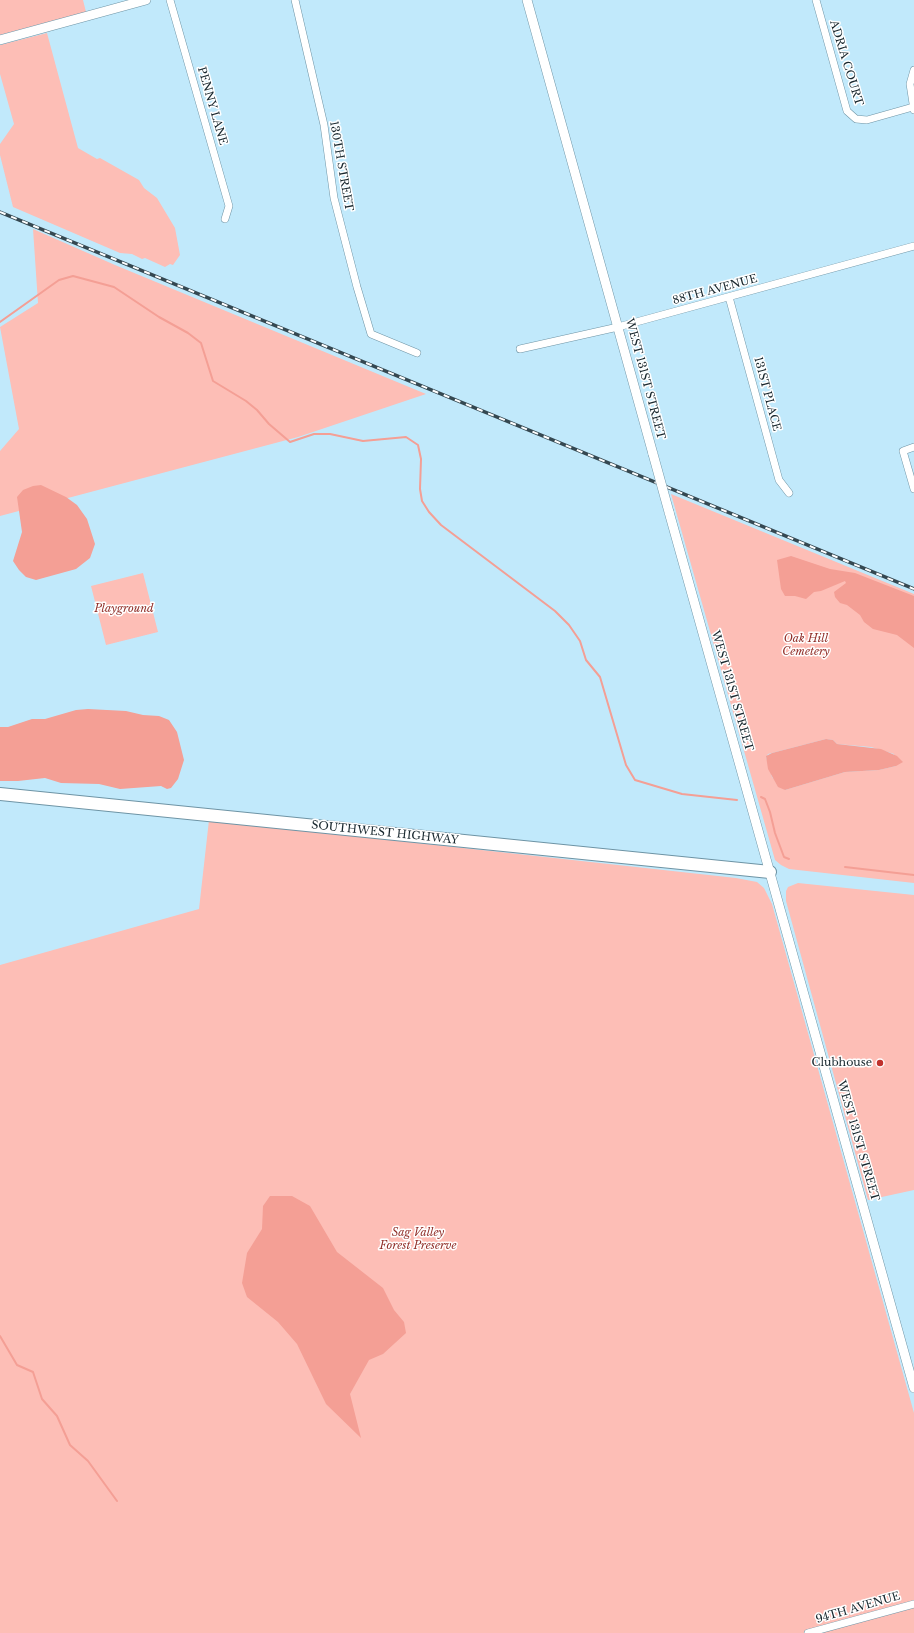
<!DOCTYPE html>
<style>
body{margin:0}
canvas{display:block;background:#c1e9fb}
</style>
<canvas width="914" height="1633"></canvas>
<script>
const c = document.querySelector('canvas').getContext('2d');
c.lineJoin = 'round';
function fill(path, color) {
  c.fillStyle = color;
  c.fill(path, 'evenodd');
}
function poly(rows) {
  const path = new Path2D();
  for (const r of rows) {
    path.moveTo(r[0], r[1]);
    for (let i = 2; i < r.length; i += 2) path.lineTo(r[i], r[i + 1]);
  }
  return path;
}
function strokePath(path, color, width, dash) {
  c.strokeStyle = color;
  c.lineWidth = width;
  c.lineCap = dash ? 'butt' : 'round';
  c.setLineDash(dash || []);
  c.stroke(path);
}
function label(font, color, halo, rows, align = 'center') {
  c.font = font + ' "Libre Baskerville",serif';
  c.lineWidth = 3;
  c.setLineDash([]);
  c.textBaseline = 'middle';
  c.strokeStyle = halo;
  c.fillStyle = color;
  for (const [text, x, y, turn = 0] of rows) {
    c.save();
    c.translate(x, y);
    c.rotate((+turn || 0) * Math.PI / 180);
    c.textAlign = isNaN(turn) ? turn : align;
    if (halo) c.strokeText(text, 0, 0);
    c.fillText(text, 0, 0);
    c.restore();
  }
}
fill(poly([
 [0,0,83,0,86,12,0,35],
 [47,33,78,148,97,159,100,158,139,180,144,188,157,198,175,228,180,255,173,265,170,264,165,267,145,258,142,259,132,254,120,253,13,207,0,155,0,144,14,124,0,74,0,45],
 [33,229,115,265,426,394,298,437,0,516,0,451,19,429,0,327,38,303],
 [671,494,914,594,914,883,789,869,781,865,775,860],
 [826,739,833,740,837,744,871,747,888,752,894,754,896,766,879,770,845,772,785,790,772,777,766,757,768,754],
 [143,573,158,632,106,645,91,586],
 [209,820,736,878,757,882,764,888,772,904,914,1413,914,1633,0,1633,0,965,199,909],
 [798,883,914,895,914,1190,868,1200,786,901,786,891,788,887]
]), '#fdbeb6');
fill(poly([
 [41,485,66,497,77,505,87,519,95,544,90,558,76,569,36,580,26,577,19,570,13,561,22,532,17,497,23,490,33,486],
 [791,556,830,569,855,573,914,596,914,648,897,635,873,629,864,622,860,615,847,605,840,603,835,597,834,592,846,583,845,581,821,591,814,592,806,599,795,596,785,596,781,589,777,560],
 [88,709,126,711,143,715,159,716,169,720,177,732,184,760,178,779,171,788,167,789,161,786,120,789,99,784,61,783,45,778,18,781,0,781,0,727,8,727,32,719,45,719,76,710],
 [826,739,833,740,837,744,881,749,897,756,903,762,896,766,879,770,845,772,785,790,778,787,768,769,766,756,772,753],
 [270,1196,292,1196,310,1206,337,1252,383,1288,394,1310,404,1322,406,1333,383,1354,369,1360,350,1394,361,1438,326,1404,297,1344,278,1322,247,1297,242,1283,247,1253,262,1229,263,1206]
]), '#f49f95');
strokePath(poly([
 [0,322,59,280,73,276,114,287,159,317,188,333,201,343,213,381,246,401,257,410,269,424,290,442,314,434,330,434,363,441,406,437,418,445,421,459,420,489,422,501,429,512,441,525,555,611,569,625,580,641,586,660,600,677,626,765,635,780,682,794,737,800],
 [761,797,765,799,770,812,775,833,784,857,789,859],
 [845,867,914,875],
 [0,1336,17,1365,33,1372,42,1399,57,1416,70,1445,88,1461,117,1501]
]), '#f49f95', 2);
const minor = poly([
 [170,0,229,206,225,219],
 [295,0,324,125,334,198,357,287,371,334,417,353],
 [816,0,847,111,856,119,867,120,913,107],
 [914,110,910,84,914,70],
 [729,297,779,480,789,493],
 [520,349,618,327,914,246],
 [914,447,903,451,914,489],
 [808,1633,914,1604]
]);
const tertiary = poly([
 [527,0,653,454],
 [0,40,146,0],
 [669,512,914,1388]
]);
const primary = poly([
 [0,794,770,872]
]);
strokePath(minor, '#6e94a5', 8);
strokePath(tertiary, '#6e94a5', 10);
strokePath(primary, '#6e94a5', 14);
strokePath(minor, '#fff', 7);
strokePath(tertiary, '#fff', 9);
strokePath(primary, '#fff', 12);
const rail = poly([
 [0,212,914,589]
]);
strokePath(rail, '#354851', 3.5);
strokePath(rail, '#fff', 2, [6]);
const tertiaryBridge = poly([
 [653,454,669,512]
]);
strokePath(tertiaryBridge, '#6e94a5', 10, []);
strokePath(tertiaryBridge, '#fff', 9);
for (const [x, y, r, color] of [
 [880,1063,4,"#c0322d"]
]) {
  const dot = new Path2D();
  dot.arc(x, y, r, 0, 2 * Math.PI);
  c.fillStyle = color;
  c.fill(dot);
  strokePath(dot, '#fff', 1.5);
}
label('11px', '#18272e', '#fff', [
 ["ADRIA COURT",846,63,73],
 ["PENNY LANE",212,106,74],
 ["130TH STREET",341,166,80],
 ["88TH AVENUE",715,290,-15],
 ["WEST 131ST STREET",645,379,75],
 ["131ST PLACE",767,394,75],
 ["WEST 131ST STREET",732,691,74],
 ["SOUTHWEST HIGHWAY",385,833,6],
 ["WEST 131ST STREET",858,1141,74],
 ["94TH AVENUE",858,1608,-16]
]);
label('italic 11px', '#92302a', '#fff', [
 ["Playground",124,609],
 ["Oak Hill",806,639],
 ["Cemetery",806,652],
 ["Sag Valley",418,1233],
 ["Forest Preserve",418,1246]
]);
label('11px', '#18272e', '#fff', [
 ["Clubhouse",872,1063]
], 'right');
</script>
